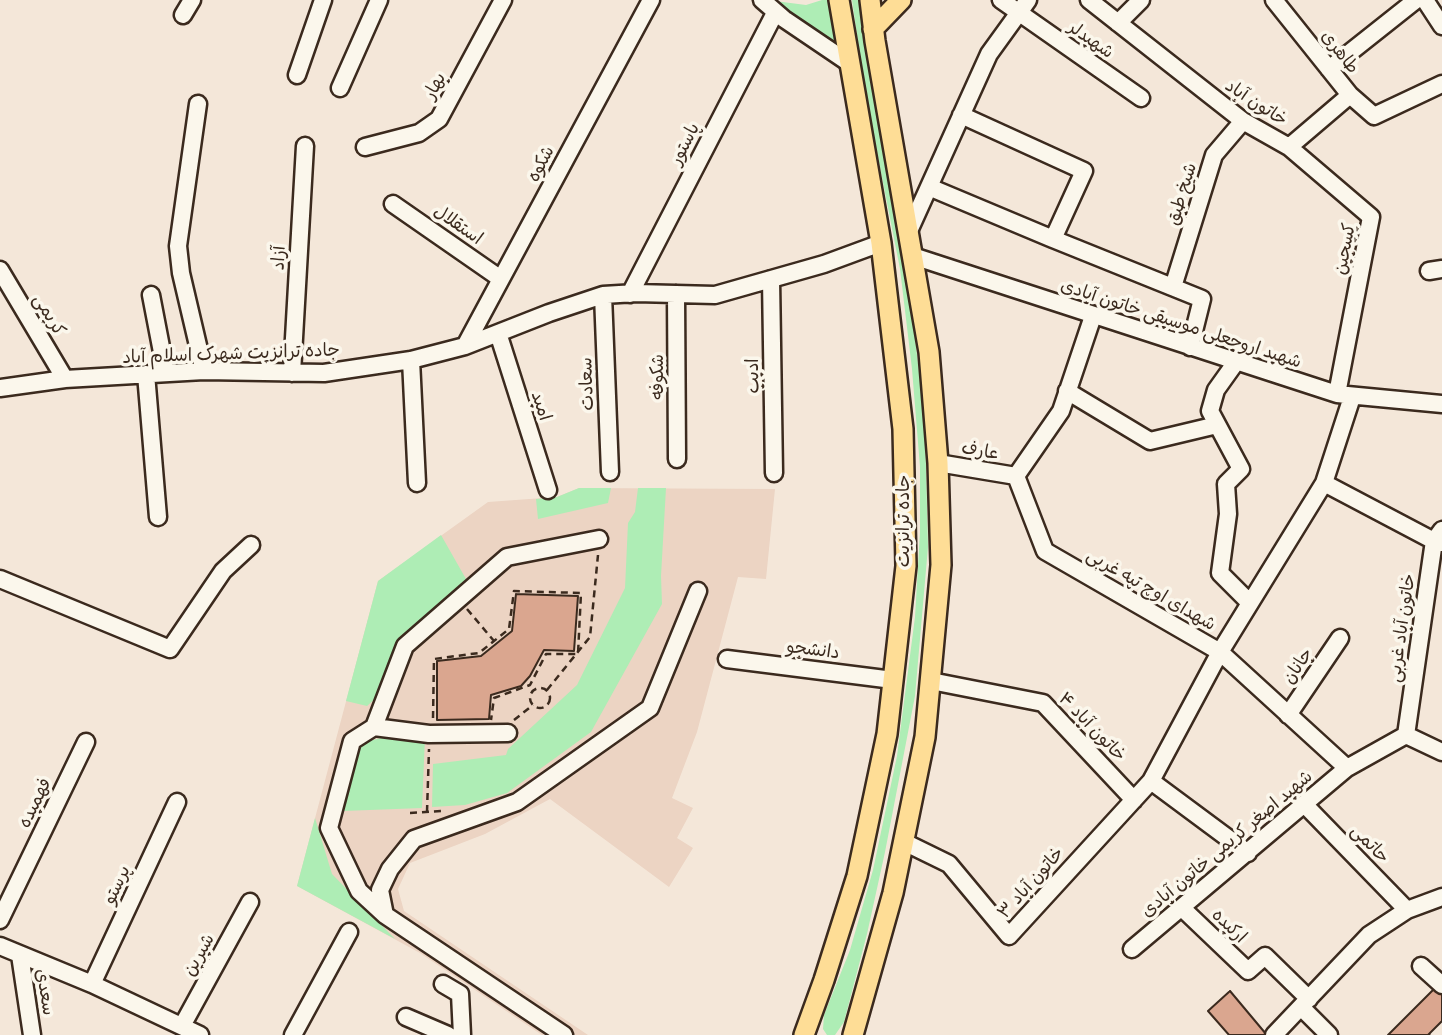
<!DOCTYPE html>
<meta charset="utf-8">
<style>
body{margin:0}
canvas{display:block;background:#f4e7d9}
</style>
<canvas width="1442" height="1035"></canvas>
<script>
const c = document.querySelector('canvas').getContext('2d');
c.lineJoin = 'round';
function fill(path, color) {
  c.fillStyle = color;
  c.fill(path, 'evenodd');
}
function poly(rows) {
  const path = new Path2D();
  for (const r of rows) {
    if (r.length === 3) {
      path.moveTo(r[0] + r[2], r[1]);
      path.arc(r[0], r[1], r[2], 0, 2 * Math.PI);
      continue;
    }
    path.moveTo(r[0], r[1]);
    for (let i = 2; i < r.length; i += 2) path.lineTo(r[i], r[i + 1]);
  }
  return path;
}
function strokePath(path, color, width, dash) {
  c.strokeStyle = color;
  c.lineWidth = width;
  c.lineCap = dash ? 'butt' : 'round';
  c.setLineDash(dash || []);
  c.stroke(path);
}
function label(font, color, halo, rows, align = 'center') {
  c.font = font + ' Delius,"Playpen Sans Arabic",sans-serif';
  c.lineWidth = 7;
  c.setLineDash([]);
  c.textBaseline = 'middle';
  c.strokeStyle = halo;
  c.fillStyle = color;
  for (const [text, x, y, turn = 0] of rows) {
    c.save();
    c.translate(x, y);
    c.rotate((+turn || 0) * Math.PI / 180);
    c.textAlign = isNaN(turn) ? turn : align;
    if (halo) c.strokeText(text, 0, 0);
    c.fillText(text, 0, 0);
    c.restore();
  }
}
fill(poly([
 [579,488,775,489,766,579,738,577,697,732,672,798,693,808,677,838,693,848,669,887,550,799,485,834,410,863,398,889,404,911,588,1035,542,1035,420,953,297,886,378,581,488,502,557,497]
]), '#ecd4c3');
fill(poly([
 [767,0,806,5,822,0,833,0,841,51],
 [852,0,861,0,872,83,910,294,925,425,928,547,915,696,885,852,867,934,844,1022,835,1035,827,1035,823,1029,824,1015,850,950,873,870,897,756,915,617,920,532,920,467,912,369,900,269,865,91],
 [579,488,611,488,608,503,538,519,536,499,557,497],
 [638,488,666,488,661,576,662,604,591,732,507,793,465,805,432,807,433,764,506,755,508,749,577,685,625,588,628,523,635,512],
 [441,535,466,579,399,638,377,697,367,706,346,701,378,581],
 [397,734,425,737,422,808,343,811,361,743],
 [315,818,332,874,395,939,297,886]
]), '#aeedb5');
const building = poly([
 [516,594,578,596,574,651,544,650,530,676,521,686,491,695,489,719,437,720,437,661,481,656,512,631,516,594],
 [1439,984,1442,986,1442,1021,1428,1035,1388,1035,1439,984],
 [1230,991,1266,1034,1265,1035,1229,1035,1208,1011,1230,991]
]);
fill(building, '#daa68f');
strokePath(building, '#3b2a1e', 2);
const minor = poly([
 [762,0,784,19,849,63],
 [1001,0,1141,98],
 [1089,0,1243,121,1289,147,1350,95,1374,116,1442,84],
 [1274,0,1350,95],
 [1425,0,1442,26],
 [183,15,192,0],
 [1118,23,1141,0],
 [1329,69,1416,0],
 [297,75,323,0],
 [340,88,379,0],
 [198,104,178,246,181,273,204,371],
 [365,147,419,133,439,119,503,0],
 [1289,147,1371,217,1337,394],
 [929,187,1053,239,1084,171,961,115],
 [393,204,501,279],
 [909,231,989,54,1028,0],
 [1053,239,1202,299,1190,347],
 [913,256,1337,394,1442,404],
 [0,270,65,379],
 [1429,271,1442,269],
 [771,279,774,473],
 [1173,287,1214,155,1243,121],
 [630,294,775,13],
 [676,294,677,459],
 [151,295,166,373],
 [603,295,610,472],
 [1093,316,1061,411,1016,476,1045,551,1220,652,1347,768,1406,735,1442,752],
 [498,333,548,490],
 [465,346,651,0],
 [411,360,417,483],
 [1236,362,1216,390,1210,411,1241,469,1226,484,1228,514,1220,573,1250,603],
 [292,373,305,146],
 [146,374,158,517],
 [0,388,65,379,204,371,324,373,411,360,465,346,549,313,603,295,636,293,715,295,824,264,881,243],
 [1067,391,1150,441,1217,425],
 [938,463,1016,476],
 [1324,483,1434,541,1442,543],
 [0,579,170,649,223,571,251,545],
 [727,659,893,680],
 [931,681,1043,703,1134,800],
 [1288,715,1340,638],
 [374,727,429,734,508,733],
 [1406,735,1434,541,1442,530],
 [1305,805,1407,910],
 [904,842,949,864,1009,936,1151,781],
 [1248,853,1151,781,1220,652,1324,483,1352,397],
 [1182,908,1248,971,1265,956,1309,999],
 [385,915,380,890,390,869,414,839,517,802,650,708,698,591],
 [0,920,86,742],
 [0,946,92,984,200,1035],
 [1132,949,1347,768],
 [20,955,32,1035],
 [1421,966,1442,985],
 [92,984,177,802],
 [443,984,460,994,462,1035],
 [1301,1007,1329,1035],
 [406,1017,448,1035],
 [182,1026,250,902],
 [293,1035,349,932],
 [564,1035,385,915,359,891,329,828,352,741,374,727,405,646,507,557,599,539],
 [1274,1035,1369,935,1407,910,1442,897]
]);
const major = poly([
 [873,29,901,0],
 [804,1035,824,980,857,876,887,734,906,566,903,429,881,243,839,0],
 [853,1035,893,893,925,737,941,565,938,463,929,352,875,41,870,0]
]);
strokePath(minor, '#3b2a1e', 21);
strokePath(major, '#3b2a1e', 24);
strokePath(poly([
 [467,609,494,641],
 [540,698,10],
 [547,690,590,637,598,555],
 [433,718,434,659,479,653,509,629,514,591,581,593,578,654,546,654,530,685,494,698,491,720],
 [514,720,533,705],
 [427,812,429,749],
 [410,813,442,811],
 [1429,1034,1430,1035]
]), '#3b2a1e', 2.5, [7, 5]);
strokePath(minor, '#fbf7ec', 16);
strokePath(major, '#fedd96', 19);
label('18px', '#3b2a1e', '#fbf7ec', [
 ["شهیدلر",1091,40,35],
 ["طاهری",1340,52,52],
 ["بهار",435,86,-62],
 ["خاتون آباد",1256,103,33],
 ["پاستور",685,144,-63],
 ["شکوه",541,164,-62],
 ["شیخ طبق",1182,194,-73],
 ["استقلال",458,225,35],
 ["کِسِجین",1345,249,-79],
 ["آزاد",279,258,-87],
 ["کریمی",49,315,59],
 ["شهید اروجعلی موسیقی خاتون آبادی",1181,324,18],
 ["جاده ترانزیت شهرک اسلام آباد",231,354,-2],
 ["ادیب",753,376,-91],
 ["شکوفه",658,377,-90],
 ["سعادت",587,384,-92],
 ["امید",541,406,72],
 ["عارف",980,451,10],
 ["جاده ترانزیت",904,521,-90],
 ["شهدای اوچ تپه غربی",1151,590,30],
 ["خاتون آباد غربی",1402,628,-82],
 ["دانشجو",813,650,7],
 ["جانان",1298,666,-56],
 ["خاتون آباد ۴",1092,727,46],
 ["فهمیده",35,803,-64],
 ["شهید اصغر کریمی خاتون آبادی",1227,844,-40],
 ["حاتمی",1370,844,46],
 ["خاتون آباد ۳",1031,883,-48],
 ["پرستو",117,885,-65],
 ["ارکیده",1229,926,44],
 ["شیرین",199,955,-61],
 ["سعدی",45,992,81]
]);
</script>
